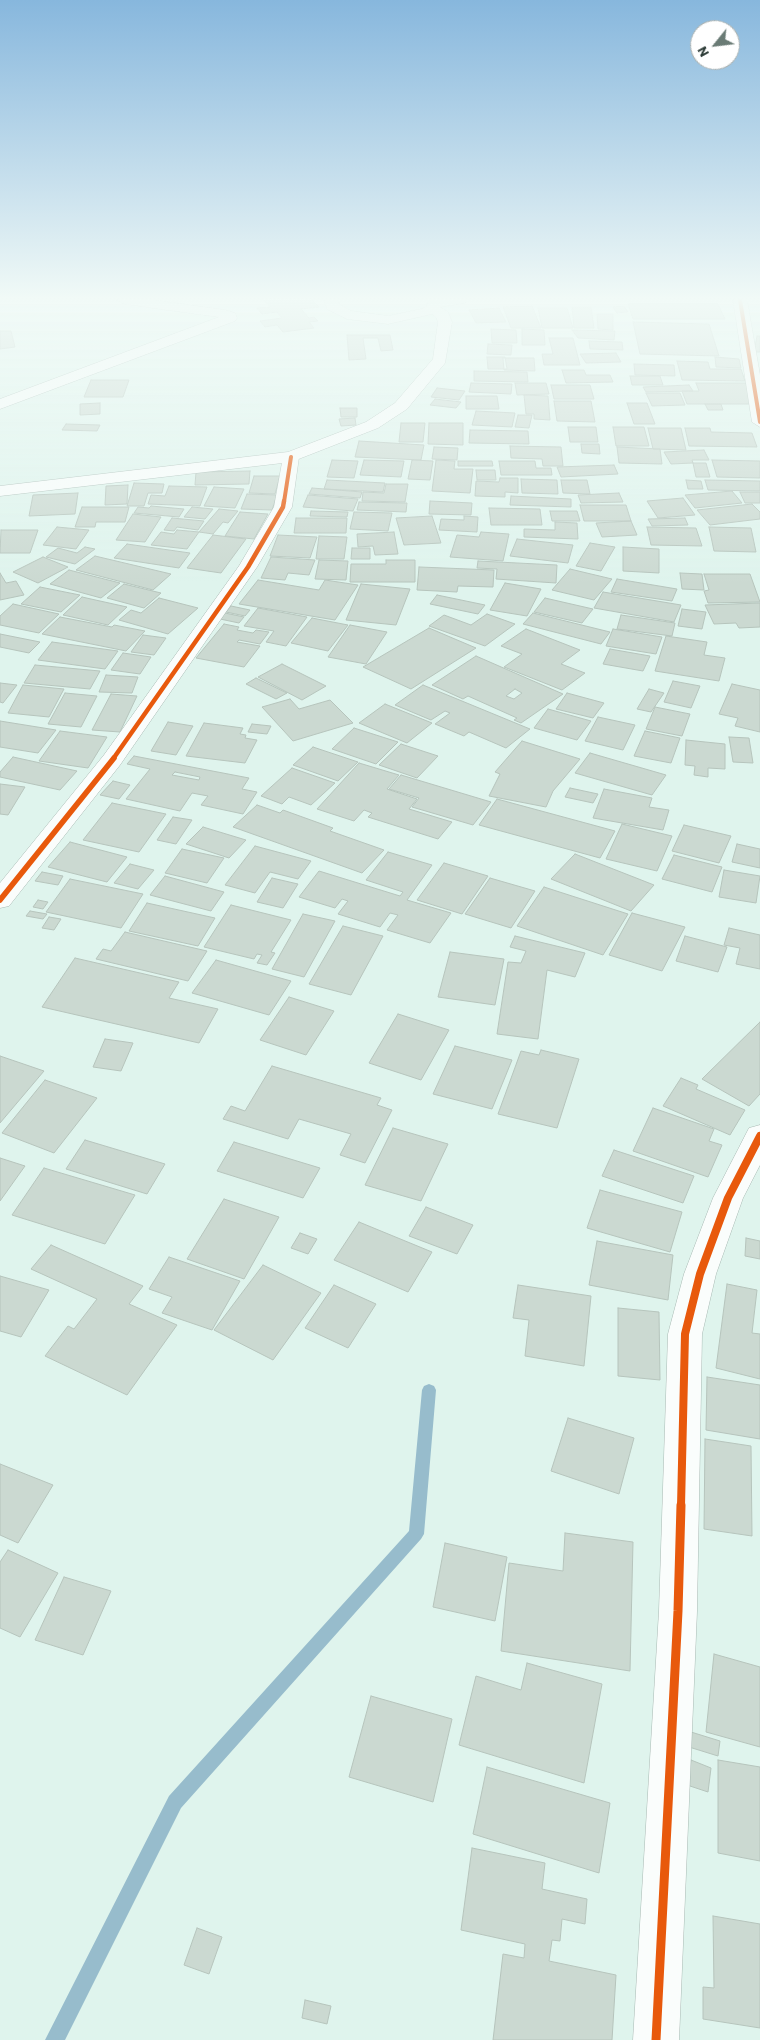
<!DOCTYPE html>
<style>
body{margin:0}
#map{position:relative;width:760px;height:2040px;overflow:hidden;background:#dff4ed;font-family:Barlow,sans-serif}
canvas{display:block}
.north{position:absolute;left:690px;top:20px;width:50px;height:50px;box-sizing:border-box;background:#fff;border:1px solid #aab0ae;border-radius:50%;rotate:241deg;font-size:14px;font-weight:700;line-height:20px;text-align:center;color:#2b3a35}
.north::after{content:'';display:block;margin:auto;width:18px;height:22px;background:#6a7b75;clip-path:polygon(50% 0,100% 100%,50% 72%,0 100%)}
</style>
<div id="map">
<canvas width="760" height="2040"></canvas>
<div class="north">N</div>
</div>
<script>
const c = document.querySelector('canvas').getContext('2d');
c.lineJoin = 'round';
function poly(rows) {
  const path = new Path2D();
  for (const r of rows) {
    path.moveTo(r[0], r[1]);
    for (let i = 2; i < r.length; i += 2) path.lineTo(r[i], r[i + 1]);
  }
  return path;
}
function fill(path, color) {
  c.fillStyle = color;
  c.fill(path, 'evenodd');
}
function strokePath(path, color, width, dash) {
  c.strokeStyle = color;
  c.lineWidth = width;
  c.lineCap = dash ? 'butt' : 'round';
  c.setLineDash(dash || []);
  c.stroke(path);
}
fill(poly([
 [429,1384,434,1386,436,1390,424,1534,421,1539,181,1808,65,2040,45,2040,169,1796,409,1531,422,1390,424,1386,429,1384]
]), '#97bccc');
const building = poly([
 [264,300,312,300,319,307,301,309,309,318,314,317,318,321,309,322,314,328,283,332,277,325,265,327,260,321,282,318,277,312,262,314,257,308,270,307,264,300],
 [628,304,718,304,725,319,633,319,628,304],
 [532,306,541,328,511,328,503,307,532,306],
 [624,306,628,312,617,313,613,307,624,306],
 [572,307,591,307,594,328,574,328,572,307],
 [499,308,506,322,476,323,469,310,499,308],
 [538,308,567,308,573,328,542,328,538,308],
 [597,314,613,314,613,330,598,329,597,314],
 [633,322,709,324,719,356,640,354,633,322],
 [491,329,516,330,517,343,492,343,491,329],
 [522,329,544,330,545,345,522,345,522,329],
 [572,330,615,331,614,340,578,338,572,330],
 [0,331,11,331,15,347,0,349,0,331],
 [347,335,390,335,393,350,381,351,378,338,363,338,366,359,349,360,347,335],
 [757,336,760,336,760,352,754,352,757,336],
 [549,338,573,338,580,365,544,365,542,354,553,354,549,338],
 [589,341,622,342,623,350,590,349,589,341],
 [488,344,512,345,511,355,487,354,488,344],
 [616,353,621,362,586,363,580,354,616,353],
 [487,357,505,357,507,369,488,369,487,357],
 [715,357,739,359,741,368,716,367,715,357],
 [503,358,534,358,535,371,504,370,503,358],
 [677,361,708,362,710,369,741,369,745,381,682,380,677,361],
 [634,364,674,365,675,376,635,375,634,364],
 [562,370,584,370,586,375,610,375,613,382,566,383,562,370],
 [474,371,527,372,528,382,474,381,474,371],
 [630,376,660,376,663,385,632,385,630,376],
 [91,380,129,380,123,397,84,397,91,380],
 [471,383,512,384,511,394,469,392,471,383],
 [515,383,546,383,549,394,517,395,515,383],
 [696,383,746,383,755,404,687,404,682,391,699,391,696,383],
 [551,385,590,385,594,399,554,399,551,385],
 [689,385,693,391,646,392,643,387,689,385],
 [437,388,465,391,459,400,431,397,437,388],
 [646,393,680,393,685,405,652,406,646,393],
 [524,395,548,396,550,420,534,419,534,414,526,414,524,395],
 [466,396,497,396,499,409,466,409,466,396],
 [435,399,461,402,456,408,430,405,435,399],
 [554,401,591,401,595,422,557,421,554,401],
 [100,403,100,414,80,415,80,404,100,403],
 [627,403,647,403,655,424,634,424,627,403],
 [705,404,721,404,723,410,708,410,705,404],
 [340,408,357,408,357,417,341,417,340,408],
 [476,411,515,413,512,427,472,425,476,411],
 [518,415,532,415,529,428,515,427,518,415],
 [355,418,356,425,341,426,339,419,355,418],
 [401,423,425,423,423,442,399,442,401,423],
 [429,423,463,423,463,445,428,444,429,423],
 [66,424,100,425,97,431,62,430,66,424],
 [568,427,596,427,598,442,570,442,568,427],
 [613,427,644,427,649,446,616,446,613,427],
 [648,428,681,428,686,450,653,449,648,428],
 [685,428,710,428,711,432,752,433,757,447,689,446,685,428],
 [470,430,528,431,529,444,469,443,470,430],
 [359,441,424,445,421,460,355,457,359,441],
 [581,444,599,444,600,454,582,453,581,444],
 [510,446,561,447,563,466,543,466,542,459,511,458,510,446],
 [434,447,458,448,457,460,432,459,434,447],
 [617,447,660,449,662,464,619,463,617,447],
 [704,450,709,460,692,460,693,463,671,464,664,452,704,450],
 [332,460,358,461,354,478,327,477,332,460],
 [364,460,404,461,401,477,360,475,364,460],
 [412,460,433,461,430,480,408,479,412,460],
 [436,460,455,461,454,469,473,469,470,493,432,491,436,460],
 [712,460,760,461,760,478,717,477,712,460],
 [458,461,492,461,493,466,458,466,458,461],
 [499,461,535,461,536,468,551,468,552,475,501,475,499,461],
 [693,463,706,463,710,477,696,477,693,463],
 [614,465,618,474,561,477,557,467,614,465],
 [476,470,495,470,496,480,477,480,476,470],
 [250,471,249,484,195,485,196,472,250,471],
 [254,476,280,476,275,494,249,493,254,476],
 [500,478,518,478,518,493,505,492,505,497,475,496,476,481,499,482,500,478],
 [521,479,557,480,558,494,522,493,521,479],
 [327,480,385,483,383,492,324,489,327,480],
 [561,480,587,480,590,494,563,493,561,480],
 [686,480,701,481,703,489,688,489,686,480],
 [705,480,760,481,760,491,708,490,705,480],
 [134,483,164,484,162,493,148,493,144,506,127,506,134,483],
 [386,484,408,484,405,502,362,501,363,492,384,493,386,484],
 [128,485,127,504,105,505,106,486,128,485],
 [169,486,207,487,200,506,148,504,151,495,165,496,169,486],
 [214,487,244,489,235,508,204,506,214,487],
 [312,488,362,492,360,498,309,494,312,488],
 [732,491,742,503,695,508,685,495,732,491],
 [740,492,760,492,760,503,745,503,740,492],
 [78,493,75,514,29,516,33,495,78,493],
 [619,493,623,502,581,503,578,495,619,493],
 [247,494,277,495,272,510,241,509,247,494],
 [308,495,358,499,353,511,303,507,308,495],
 [511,496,571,499,571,507,510,505,511,496],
 [683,498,695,515,658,518,647,501,683,498],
 [430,501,472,503,471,515,429,514,430,501],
 [359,502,407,503,406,512,357,510,359,502],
 [752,504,760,512,760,519,710,525,697,510,752,504],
 [580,505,626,505,631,521,584,521,580,505],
 [151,506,184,509,179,517,134,513,138,507,149,508,151,506],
 [82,507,129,507,125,522,96,522,95,527,75,527,82,507],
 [192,507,213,509,205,519,184,517,192,507],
 [489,508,540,509,542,525,491,525,489,508],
 [219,509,238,511,228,523,223,522,213,534,199,532,219,509],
 [311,511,348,512,347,517,310,516,311,511],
 [550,511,577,511,580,521,552,521,550,511],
 [240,512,268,514,254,539,225,536,240,512],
 [354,512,392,513,388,531,350,529,354,512],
 [133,514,161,517,145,542,116,540,133,514],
 [432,516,441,543,404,545,396,518,432,516],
 [464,516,478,517,477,532,439,530,441,519,464,520,464,516],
 [172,518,204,521,198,530,177,527,174,531,164,530,172,518],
 [296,518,347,518,346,533,294,533,296,518],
 [685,518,688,525,652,526,648,519,685,518],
 [631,521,637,535,602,537,596,523,631,521],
 [555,522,577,523,578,539,524,537,524,529,555,530,555,522],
 [57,527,89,530,76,549,43,545,57,527],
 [647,527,696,528,702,546,651,545,647,527],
 [709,527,751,528,756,552,714,551,709,527],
 [1,530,38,530,30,553,0,553,1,530],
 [177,530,199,532,187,549,151,545,161,532,174,534,177,530],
 [394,532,398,554,375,555,373,546,358,547,357,534,394,532],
 [481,532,509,534,503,561,450,557,457,535,479,537,481,532],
 [213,535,246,539,221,573,187,568,213,535],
 [278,535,317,537,310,558,270,556,278,535],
 [319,536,347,537,344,559,316,559,319,536],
 [517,539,573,545,568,563,510,556,517,539],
 [590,543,615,547,601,571,576,566,590,543],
 [127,544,190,553,179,568,114,558,127,544],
 [85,547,95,549,75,564,46,557,58,548,77,553,85,547],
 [623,547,659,549,659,573,623,571,623,547],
 [352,548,370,548,370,559,351,559,352,548],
 [95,556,171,574,153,590,76,570,95,556],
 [43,557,68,567,38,583,13,572,43,557],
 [271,557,315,560,309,575,288,573,285,580,261,578,271,557],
 [319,560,348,561,346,580,315,579,319,560],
 [386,560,415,560,415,582,350,582,351,564,386,564,386,560],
 [478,561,557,565,556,583,496,579,497,569,477,568,478,561],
 [419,567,494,570,493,587,458,586,457,592,417,590,419,567],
 [570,569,612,579,594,600,552,590,570,569],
 [69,570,120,583,101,598,50,584,69,570],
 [0,573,6,583,16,581,24,595,0,600,0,573],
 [680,573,702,574,704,590,682,589,680,573],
 [704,574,750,574,760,602,708,603,704,591,709,590,704,574],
 [617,579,677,589,672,601,611,592,617,579],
 [258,580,319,590,325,580,358,585,335,620,239,604,258,580],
 [505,583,541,589,527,616,490,610,505,583],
 [124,584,161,593,144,608,107,598,124,584],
 [361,584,410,589,396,625,346,620,361,584],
 [40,587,80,595,61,612,21,604,40,587],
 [603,592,681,605,674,622,594,608,603,592],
 [437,595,485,605,478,614,430,604,437,595],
 [82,597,127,607,108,625,63,615,82,597],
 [159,598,198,608,168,634,119,620,131,610,141,613,159,598],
 [545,598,593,609,582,623,534,612,545,598],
 [760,603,760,627,739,628,736,623,714,624,705,605,760,603],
 [13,604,59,614,39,633,0,625,0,616,13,604],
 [231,606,250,610,245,616,226,612,231,606],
 [258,608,307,617,286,646,266,642,274,631,244,626,258,608],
 [682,609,706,612,702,629,678,626,682,609],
 [225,613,244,617,239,623,220,619,225,613],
 [533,613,610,632,601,644,523,624,533,613],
 [487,614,515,624,485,646,429,626,444,615,471,625,487,614],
 [621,615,675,623,672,636,617,629,621,615],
 [60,617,112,627,114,625,145,631,126,651,42,634,60,617],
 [312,618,348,625,328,651,291,643,312,618],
 [224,624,239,627,237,630,253,633,256,630,269,632,260,644,239,640,237,642,260,646,244,667,196,658,224,624],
 [350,625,387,632,366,664,328,657,350,625],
 [429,628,476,648,411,689,363,667,429,628],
 [526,629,580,650,561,664,585,673,562,690,504,667,522,654,501,646,526,629],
 [613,629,662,637,656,654,606,646,613,629],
 [0,634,40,642,29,653,0,647,0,634],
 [143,635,166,638,154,655,131,652,143,635],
 [666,636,707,642,704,655,725,658,719,681,655,671,666,636],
 [52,642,118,651,105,669,38,660,52,642],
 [610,649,650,656,643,671,603,664,610,649],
 [123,653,151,657,140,674,111,670,123,653],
 [476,656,563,694,521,723,514,720,517,718,468,696,463,699,432,685,476,656],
 [515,689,522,693,514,699,506,696,515,689],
 [282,664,326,686,302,700,258,677,282,664],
 [35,665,100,671,90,689,24,683,35,665],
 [106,675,138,677,132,693,99,692,106,675],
 [256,678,287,693,276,699,246,684,256,678],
 [673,681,700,686,691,708,664,702,673,681],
 [0,683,17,685,3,703,0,702,0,683],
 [732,684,760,690,760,732,735,726,738,718,719,714,732,684],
 [23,685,64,689,49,717,8,713,23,685],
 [423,685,530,729,506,748,469,732,464,736,435,724,450,713,445,711,431,720,395,705,423,685],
 [649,689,664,693,651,712,637,709,649,689],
 [65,693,97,696,81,727,48,724,65,693],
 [567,693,604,703,593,718,556,709,567,693],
 [111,694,137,696,120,732,92,730,111,694],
 [290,699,299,709,330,700,353,723,293,741,262,707,290,699],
 [385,704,432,723,407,743,359,723,385,704],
 [655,707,690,714,682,736,646,729,655,707],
 [548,709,591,721,577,740,534,728,548,709],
 [598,717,635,725,623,750,585,741,598,717],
 [0,721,56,730,38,753,0,747,0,721],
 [168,722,193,726,176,755,151,751,168,722],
 [204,723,243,728,240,734,246,735,245,738,257,740,245,763,186,756,204,723],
 [252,724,271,726,267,734,248,732,252,724],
 [354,728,398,742,376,764,332,749,354,728],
 [60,731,107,737,88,768,39,761,60,731],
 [645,731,680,738,671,763,634,756,645,731],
 [729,737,749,738,753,763,733,762,729,737],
 [686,740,725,744,725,769,708,768,708,777,694,775,695,766,685,765,686,740],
 [522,741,580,759,553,791,546,807,489,796,500,774,495,772,522,741],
 [401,744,438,756,417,778,379,765,401,744],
 [313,747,358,762,338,781,293,765,313,747],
 [590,753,666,775,652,795,575,773,590,753],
 [134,756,249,778,242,789,257,792,243,814,201,805,208,796,192,793,180,811,126,799,150,769,127,764,134,756],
 [175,772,200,777,199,780,172,775,175,772],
 [13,757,77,771,60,790,0,777,0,772,13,757],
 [359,763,399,775,387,789,417,799,409,809,452,822,438,839,368,817,372,813,364,810,354,821,317,809,359,763],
 [292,768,335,783,311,805,289,797,282,804,261,796,292,768],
 [401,775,491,802,473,825,412,807,419,798,389,789,401,775],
 [113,781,130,785,119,799,100,795,113,781],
 [0,784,25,787,8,815,0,814,0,784],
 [570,788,598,794,593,803,565,797,570,788],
 [604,789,652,798,649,807,669,810,663,830,593,818,604,789],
 [497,799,615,831,600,858,479,825,497,799],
 [112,803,166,814,139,852,83,840,112,803],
 [257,805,280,813,283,810,333,828,330,831,384,850,362,873,233,827,257,805],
 [173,817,192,820,176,844,157,840,173,817],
 [622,824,672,836,657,871,606,859,622,824],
 [684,825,731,836,719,863,672,851,684,825],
 [203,827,246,840,229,858,186,844,203,827],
 [70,842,127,857,107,882,48,867,70,842],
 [737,844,760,849,760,868,732,862,737,844],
 [255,846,311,861,298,879,270,872,255,893,225,885,255,846],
 [182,849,224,858,207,883,165,873,182,849],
 [388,852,432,865,407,900,451,913,430,943,387,930,398,915,390,913,380,927,338,914,348,901,342,899,335,908,299,897,319,871,400,896,403,892,366,880,388,852],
 [575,854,654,885,631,911,551,879,575,854],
 [674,855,722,867,712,892,662,879,674,855],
 [444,863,488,876,462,914,417,900,444,863],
 [130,864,154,870,138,889,114,883,130,864],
 [724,870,760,876,756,903,719,897,724,870],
 [42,872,63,876,58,885,35,881,42,872],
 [165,876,224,892,211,911,150,895,165,876],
 [272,878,298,884,283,908,257,902,272,878],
 [490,878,535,891,511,928,465,914,490,878],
 [70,879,143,894,121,928,46,912,70,879],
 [544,887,628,914,603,955,517,926,544,887],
 [38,900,48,902,43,909,33,907,38,900],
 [147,903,215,918,198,946,129,931,147,903],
 [231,905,291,920,271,952,275,953,267,965,257,963,262,955,257,954,254,959,204,947,231,905],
 [30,911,47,914,43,919,26,916,30,911],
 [632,913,685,927,662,971,609,955,632,913],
 [303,914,335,921,304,977,272,969,303,914],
 [49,917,61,919,54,930,42,928,49,917],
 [343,926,383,936,351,995,309,984,343,926],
 [729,928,760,935,760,969,736,964,740,948,724,945,729,928],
 [125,932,207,951,188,981,96,959,103,949,111,951,125,932],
 [515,936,585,953,575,977,547,970,538,1039,497,1034,508,962,521,963,526,951,510,947,515,936],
 [685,936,727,947,718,972,676,961,685,936],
 [450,952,504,959,495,1005,438,997,450,952],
 [75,958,179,982,169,998,218,1009,199,1043,42,1007,75,958],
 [216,960,291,981,269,1015,192,993,216,960],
 [289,997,334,1011,306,1055,260,1040,289,997],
 [398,1014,449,1030,421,1080,369,1063,398,1014],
 [760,1022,760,1094,749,1106,702,1079,760,1022],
 [105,1039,133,1043,121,1071,93,1067,105,1039],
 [455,1046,512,1060,492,1109,433,1094,455,1046],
 [541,1050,579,1059,557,1128,498,1114,521,1051,539,1055,541,1050],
 [0,1056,44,1071,0,1123,0,1056],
 [272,1066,381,1098,377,1105,392,1110,365,1163,340,1155,351,1134,299,1119,288,1139,223,1119,231,1106,245,1111,272,1066],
 [681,1078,698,1085,696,1089,745,1110,730,1135,663,1106,681,1078],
 [45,1080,97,1098,54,1153,2,1133,45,1080],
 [653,1108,714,1129,709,1141,722,1145,708,1177,633,1151,653,1108],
 [393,1128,448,1144,421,1201,365,1185,393,1128],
 [85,1140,165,1164,147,1194,66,1169,85,1140],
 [234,1142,320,1168,303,1198,217,1171,234,1142],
 [614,1150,694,1176,683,1203,602,1176,614,1150],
 [0,1158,25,1166,0,1201,0,1158],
 [44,1168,135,1195,105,1244,12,1215,44,1168],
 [600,1190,682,1212,670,1252,587,1228,600,1190],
 [224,1199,279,1217,244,1279,187,1259,224,1199],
 [426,1207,473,1225,457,1254,409,1236,426,1207],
 [359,1222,432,1252,408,1292,334,1260,359,1222],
 [300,1233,317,1239,308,1254,291,1248,300,1233],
 [746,1238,760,1241,760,1259,745,1256,746,1238],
 [597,1241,673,1255,668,1300,589,1285,597,1241],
 [51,1245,143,1286,129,1304,177,1325,127,1395,45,1356,68,1326,74,1329,97,1299,31,1269,51,1245],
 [169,1257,240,1281,212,1330,162,1313,172,1297,149,1289,169,1257],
 [263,1265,321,1293,273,1360,214,1330,263,1265],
 [0,1276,49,1290,21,1337,0,1331,0,1276],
 [727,1284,757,1290,752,1333,760,1334,760,1379,716,1368,727,1284],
 [334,1285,376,1304,348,1348,305,1328,334,1285],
 [518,1285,591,1296,584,1366,525,1356,529,1320,513,1318,518,1285],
 [618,1308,659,1312,660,1380,618,1376,618,1308],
 [707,1377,760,1385,760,1439,706,1430,707,1377],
 [568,1418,634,1438,619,1494,551,1471,568,1418],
 [705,1439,751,1446,752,1536,704,1529,705,1439],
 [0,1464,53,1485,18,1543,0,1535,0,1464],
 [565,1533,633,1542,630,1671,501,1651,509,1563,563,1571,565,1533],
 [445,1543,507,1557,495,1621,433,1607,445,1543],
 [8,1550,58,1573,20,1637,0,1628,0,1562,8,1550],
 [64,1577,111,1591,83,1655,35,1640,64,1577],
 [714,1654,760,1667,760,1747,706,1732,714,1654],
 [527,1663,602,1684,584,1783,459,1745,476,1676,521,1690,527,1663],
 [371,1696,452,1719,433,1802,349,1777,371,1696],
 [691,1732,720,1741,718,1756,689,1747,691,1732],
 [691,1760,711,1768,708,1792,687,1785,691,1760],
 [718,1760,760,1767,760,1861,718,1853,718,1760],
 [487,1767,610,1803,599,1873,473,1834,487,1767],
 [472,1848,545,1863,542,1889,587,1899,585,1924,562,1919,560,1941,552,1940,549,1961,616,1975,612,2040,493,2040,503,1954,524,1958,525,1944,461,1930,472,1848],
 [713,1916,760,1924,760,2028,703,2019,703,1987,714,1988,713,1916],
 [197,1928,222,1937,209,1974,184,1965,197,1928],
 [305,2000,331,2006,327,2024,302,2018,305,2000]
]);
fill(building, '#cbd9d1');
strokePath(building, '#b6c4bc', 1);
const minor = poly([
 [117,300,153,300,225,310,235,313,237,318,235,321,0,409,0,399,219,317,124,304,117,300],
 [733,300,747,300,760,375,760,427,752,422,733,300],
 [291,452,297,453,299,457,292,507,257,567,120,765,9,906,0,908,0,883,104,755,239,566,274,507,283,457,285,453,291,452],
 [760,1125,760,1165,743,1198,716,1274,702,1334,697,1611,679,2040,633,2040,659,1611,668,1334,684,1274,713,1198,749,1128,760,1125]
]);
const major = poly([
 [324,300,338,300,339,304,351,311,388,316,422,309,427,306,428,300,467,300,465,303,440,307,448,312,452,322,445,363,407,409,378,428,291,462,0,496,0,486,288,452,366,422,395,403,433,359,438,322,436,317,432,314,388,324,347,319,327,309,324,300]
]);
strokePath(minor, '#a8b9b3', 1);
strokePath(major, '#a8b9b3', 1);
fill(minor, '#fafdfc');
fill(major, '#fafdfc');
strokePath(poly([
 [740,300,760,422],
 [284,502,291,457]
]), '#e8590c', 4);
strokePath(poly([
 [113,759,248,567,283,507,284,501]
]), '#e8590c', 4.5);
strokePath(poly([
 [0,900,114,758]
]), '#e8590c', 5.5);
strokePath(poly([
 [681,1506,685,1334,700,1274,728,1198,760,1136]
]), '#e8590c', 8);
strokePath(poly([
 [656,2040,678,1611,681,1505]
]), '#e8590c', 9);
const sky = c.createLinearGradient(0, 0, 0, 585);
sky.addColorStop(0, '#87b7dd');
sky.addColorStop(0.51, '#f1faf7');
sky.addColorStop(1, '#f1faf700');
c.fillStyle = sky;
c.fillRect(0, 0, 760, 585);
</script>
